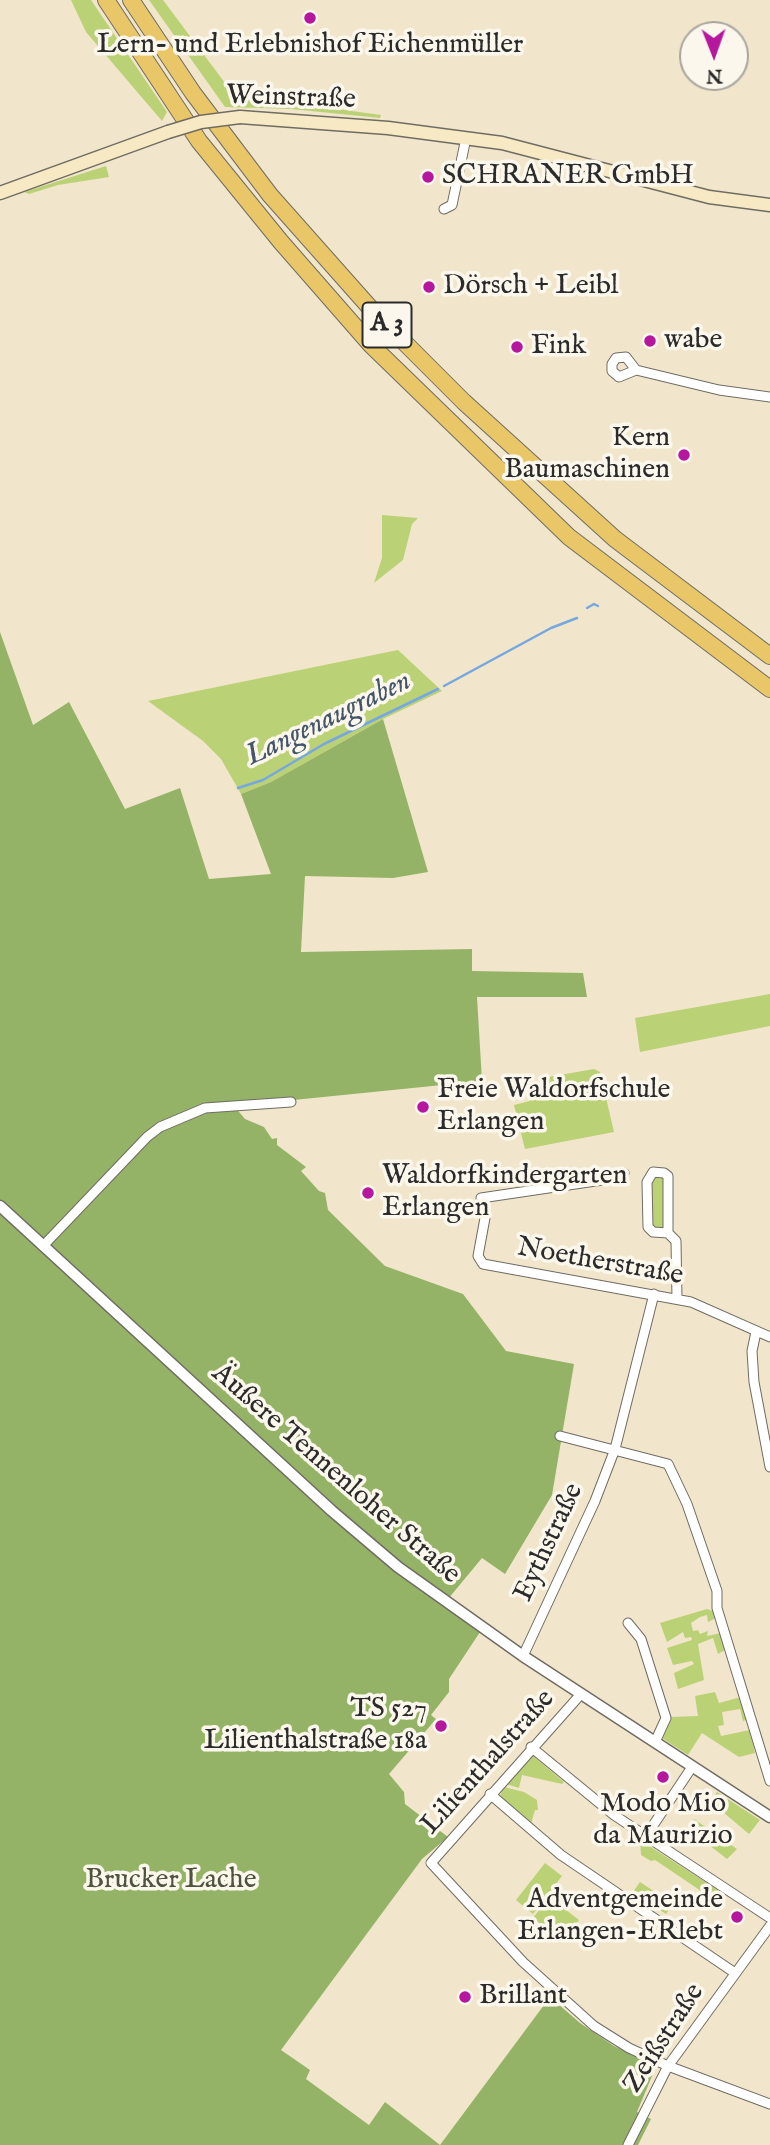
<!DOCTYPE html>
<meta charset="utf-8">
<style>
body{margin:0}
#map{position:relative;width:770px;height:2145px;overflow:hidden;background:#f1e6cb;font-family:"IM FELL English",serif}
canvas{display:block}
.north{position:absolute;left:679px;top:21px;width:70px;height:70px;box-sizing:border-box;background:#fbf7ec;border:2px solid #a8a59f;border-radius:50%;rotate:179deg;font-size:19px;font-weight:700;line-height:28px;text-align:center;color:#2b2b2b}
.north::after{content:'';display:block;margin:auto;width:24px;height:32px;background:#b5179e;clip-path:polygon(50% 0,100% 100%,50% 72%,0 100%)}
</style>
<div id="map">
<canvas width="770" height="2145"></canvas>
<div class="north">N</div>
</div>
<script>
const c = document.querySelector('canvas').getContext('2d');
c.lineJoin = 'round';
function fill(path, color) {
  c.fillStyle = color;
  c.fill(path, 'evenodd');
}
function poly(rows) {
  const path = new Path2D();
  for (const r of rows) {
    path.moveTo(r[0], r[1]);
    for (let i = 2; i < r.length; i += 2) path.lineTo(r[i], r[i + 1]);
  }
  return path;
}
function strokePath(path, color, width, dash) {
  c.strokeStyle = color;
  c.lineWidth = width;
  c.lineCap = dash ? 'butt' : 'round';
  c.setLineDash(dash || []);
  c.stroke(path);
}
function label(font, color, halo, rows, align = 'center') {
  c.font = font + ' "IM FELL English",serif';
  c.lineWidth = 7;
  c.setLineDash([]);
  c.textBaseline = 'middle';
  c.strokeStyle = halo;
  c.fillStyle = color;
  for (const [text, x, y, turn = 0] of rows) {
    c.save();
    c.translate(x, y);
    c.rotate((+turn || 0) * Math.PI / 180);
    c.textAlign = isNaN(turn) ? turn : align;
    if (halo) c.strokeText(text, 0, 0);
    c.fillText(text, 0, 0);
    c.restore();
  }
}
fill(poly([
 [71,0,91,0,167,112,162,121,86,32],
 [149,0,163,0,234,95,381,115,380,118,291,109,225,107],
 [106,166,109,177,58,185,29,194,24,192],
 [382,515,418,518,412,524,403,560,374,583,382,558],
 [398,650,442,691,383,719,271,782,241,794,221,759,203,741,148,701],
 [770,994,770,1026,640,1052,635,1018],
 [594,1069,600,1072,614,1132,525,1149,514,1105,530,1101,528,1088,549,1085,548,1077],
 [654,1174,665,1178,666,1229,651,1228,649,1182],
 [707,1609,713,1611,716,1618,708,1622,707,1615,700,1617,691,1623,693,1631,698,1630,700,1634,708,1631,707,1636,721,1633,727,1649,718,1654,713,1638,698,1644,704,1680,678,1689,674,1673,694,1664,692,1661,673,1665,667,1648,692,1640,691,1637,685,1638,683,1632,667,1642,660,1623],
 [715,1692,719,1703,741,1697,747,1720,743,1721,740,1709,722,1712,724,1725,718,1726,721,1736,750,1730,755,1753,739,1757,702,1733,688,1755,662,1738,669,1717,698,1716,695,1696],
 [532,1755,564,1782,562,1784,522,1775,519,1788,506,1784],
 [504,1787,524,1792,537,1800,538,1810,535,1810,531,1824,500,1796],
 [717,1792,760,1820,749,1834,711,1802],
 [694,1819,737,1849,727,1859,705,1842,702,1844,687,1830],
 [640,1840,721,1892,719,1896,710,1897,655,1860,651,1861,641,1855],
 [545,1863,562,1876,533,1914,516,1900],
 [640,1882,673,1904,666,1914,633,1892],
 [549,1897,579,1920,563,1941,533,1918]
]), '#bbd176');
fill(poly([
 [0,632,33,725,69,702,125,809,180,788,209,879,271,874,241,794,271,782,383,719,428,872,393,878,305,876,301,952,472,949,472,971,583,973,587,997,477,997,482,1081,234,1106,245,1119,264,1127,272,1139,277,1138,277,1145,306,1167,301,1171,319,1191,325,1193,328,1210,385,1266,463,1294,506,1351,574,1364,552,1495,505,1574,482,1558,443,1605,480,1632,449,1679,449,1692,431,1715,436,1719,389,1774,404,1792,405,1804,448,1837,422,1859,281,2050,310,2070,306,2079,369,2125,385,2102,440,2145,550,1997,580,2023,614,2046,652,2064,655,2069,637,2112,651,2119,638,2145,0,2145]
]), '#94b367');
strokePath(poly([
 [587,608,594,604,598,606],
 [444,686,551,628,577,618],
 [238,788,263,780,324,744,438,689]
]), '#76a7e1', 2.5);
const minor = poly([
 [444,209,452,205,466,138],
 [636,370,626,357,616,358,612,364,612,371,619,377,636,370,719,390,770,397],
 [624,1173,609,1179,481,1198,485,1218,478,1256,483,1264,691,1302,770,1337],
 [668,1233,653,1232,648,1227,647,1182,653,1172,664,1173,668,1176,668,1233,676,1241,677,1299],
 [43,1246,147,1137,160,1127,205,1108,291,1102],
 [756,1332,752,1351,754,1382,770,1467],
 [560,1436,668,1464,687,1504,717,1591,717,1608,770,1781],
 [628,1623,641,1639,666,1718,655,1742],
 [523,1656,595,1501,615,1449,654,1294],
 [581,1694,431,1863,523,1962,594,2026,629,2048,668,2066,770,2104],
 [531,1747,614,1815,770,1918],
 [490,1794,561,1855,735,1973],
 [646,1836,692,1767],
 [628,2145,668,2066,770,1926]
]);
const tertiary = poly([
 [0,1206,332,1511,398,1567,523,1656,770,1817]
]);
const secondary = poly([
 [240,117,388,128,502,143,709,197,770,205],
 [0,193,168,132]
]);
const motorway = poly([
 [106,0,199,141,281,242,371,345,569,537,770,689],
 [131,0,193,93,270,195,372,310,464,402,615,539,770,656]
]);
strokePath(minor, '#706c63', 11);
strokePath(tertiary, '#706c63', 13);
strokePath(secondary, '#706c63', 15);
strokePath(motorway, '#706c63', 18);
strokePath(minor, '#fff', 9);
strokePath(tertiary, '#fff', 10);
strokePath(secondary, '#f6e9c3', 12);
strokePath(motorway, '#e9c769', 16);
const secondaryBridge = poly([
 [168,132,201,122,240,117]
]);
strokePath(secondaryBridge, '#706c63', 15, []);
strokePath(secondaryBridge, '#f6e9c3', 12);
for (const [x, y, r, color] of [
 [310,18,7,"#b5179e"],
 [428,177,7,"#b5179e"],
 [429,287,7,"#b5179e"],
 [650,341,7,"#b5179e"],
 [517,347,7,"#b5179e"],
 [684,455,7,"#b5179e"],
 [423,1107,7,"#b5179e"],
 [368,1193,7,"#b5179e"],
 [441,1726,7,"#b5179e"],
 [663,1777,7,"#b5179e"],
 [737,1917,7,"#b5179e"],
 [465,1997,7,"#b5179e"]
]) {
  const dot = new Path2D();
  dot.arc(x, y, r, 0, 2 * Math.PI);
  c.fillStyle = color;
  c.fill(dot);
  strokePath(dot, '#fbf7ec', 2.5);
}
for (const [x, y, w] of [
 [387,325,49]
]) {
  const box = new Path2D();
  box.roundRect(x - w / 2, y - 22.5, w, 45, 5);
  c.fillStyle = '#fbf7ec';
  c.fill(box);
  strokePath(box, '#2b2b2b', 2);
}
label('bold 26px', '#2b2b2b', null, [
 ["A 3",387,325]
]);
label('28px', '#2b2b2b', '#fbf7ec', [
 ["Lern- und Erlebnishof Eichenmüller",310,46,"center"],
 ["SCHRANER GmbH",442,177],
 ["Dörsch + Leibl",443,287],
 ["wabe",664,341],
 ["Fink",531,347],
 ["Kern",670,439,"right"],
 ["Baumaschinen",670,471,"right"],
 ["Freie Waldorfschule",437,1091],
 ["Erlangen",437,1123],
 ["Waldorfkindergarten",382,1177],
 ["Erlangen",382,1209],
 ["TS 527",427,1710,"right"],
 ["Lilienthalstraße 18a",427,1742,"right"],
 ["Modo Mio",663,1805,"center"],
 ["da Maurizio",663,1837,"center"],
 ["Adventgemeinde",723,1901,"right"],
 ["Erlangen-ERlebt",723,1933,"right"],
 ["Brillant",479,1997]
], 'left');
label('28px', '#2b2b2b', '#fbf7ec', [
 ["Weinstraße",291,99,2],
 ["Noetherstraße",600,1263,10],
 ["Äußere Tennenloher Straße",335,1475,41],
 ["Eythstraße",550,1543,-65],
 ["Lilienthalstraße",489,1763,-48],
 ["Zeißstraße",665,2039,-57]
]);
label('28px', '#4f543e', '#fbf7ec', [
 ["Brucker Lache",171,1881]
]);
label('italic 30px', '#45566b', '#fbf7ec', [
 ["Langenaugraben",329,720,-26]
]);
</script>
